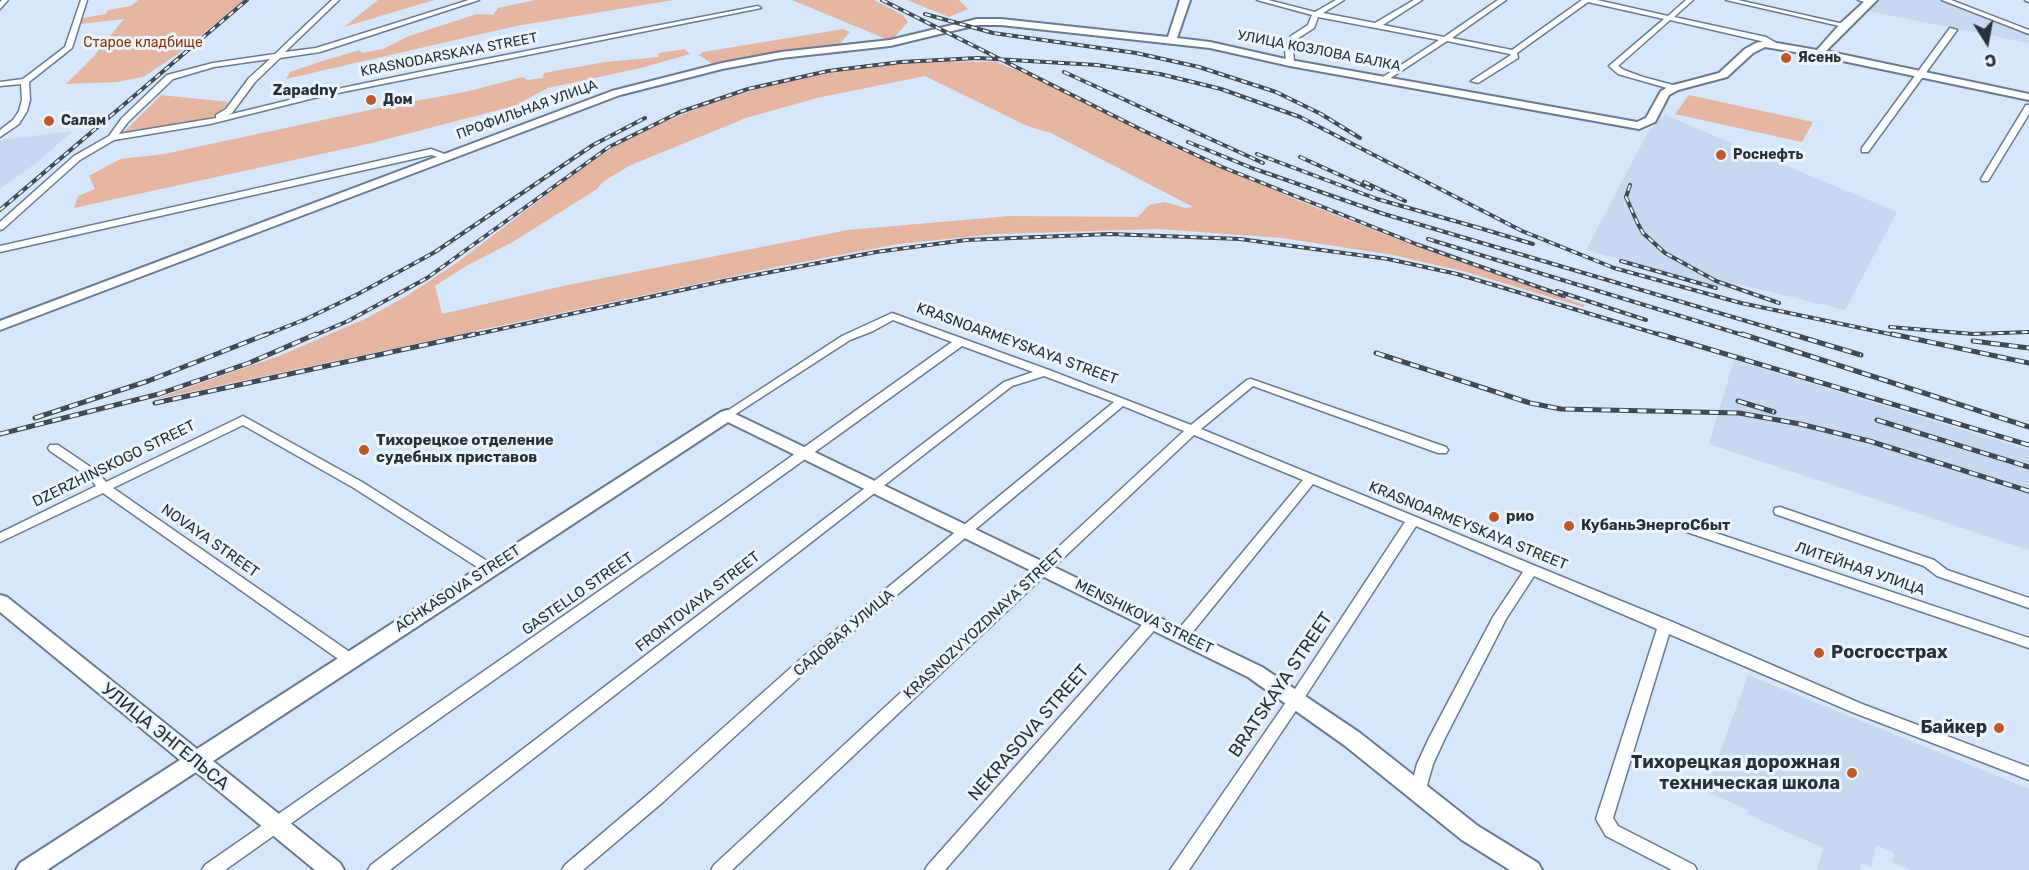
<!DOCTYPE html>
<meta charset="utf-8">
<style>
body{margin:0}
#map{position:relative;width:2029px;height:870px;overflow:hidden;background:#d7e7fb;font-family:Rubik,sans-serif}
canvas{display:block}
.north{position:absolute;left:1957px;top:12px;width:60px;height:60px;-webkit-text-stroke:4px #ecf4fe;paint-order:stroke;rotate:169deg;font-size:16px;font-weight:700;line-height:24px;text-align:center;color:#29303a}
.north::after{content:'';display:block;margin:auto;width:21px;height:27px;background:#29303a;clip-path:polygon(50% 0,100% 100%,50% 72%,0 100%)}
</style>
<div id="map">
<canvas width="2029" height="870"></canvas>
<div class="north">С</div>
</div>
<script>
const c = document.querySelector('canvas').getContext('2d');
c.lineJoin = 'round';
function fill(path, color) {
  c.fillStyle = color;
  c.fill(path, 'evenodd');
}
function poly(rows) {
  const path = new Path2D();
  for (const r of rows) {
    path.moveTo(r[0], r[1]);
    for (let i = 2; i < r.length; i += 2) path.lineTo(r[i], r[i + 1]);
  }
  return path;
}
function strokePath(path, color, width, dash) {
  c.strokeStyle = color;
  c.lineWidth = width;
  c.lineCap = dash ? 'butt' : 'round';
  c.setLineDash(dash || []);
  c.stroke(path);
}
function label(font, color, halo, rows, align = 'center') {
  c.font = font + ' Rubik,sans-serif';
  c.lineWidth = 6;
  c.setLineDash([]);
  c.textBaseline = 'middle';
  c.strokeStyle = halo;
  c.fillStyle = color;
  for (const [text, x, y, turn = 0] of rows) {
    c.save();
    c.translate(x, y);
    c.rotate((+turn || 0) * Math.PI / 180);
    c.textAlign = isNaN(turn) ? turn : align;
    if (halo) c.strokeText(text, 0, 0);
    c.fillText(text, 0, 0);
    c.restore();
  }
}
fill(poly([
 [1878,0,1942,0,2029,33,2029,43,1867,11],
 [1665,115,1897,212,1845,310,1737,284,1728,289,1586,250,1648,132],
 [73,131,39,161,0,189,0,140],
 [1734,360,2029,450,2029,550,1709,444],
 [1748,675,2029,789,2029,870,1911,870,1892,862,1894,853,1876,845,1871,867,1862,863,1860,870,1817,870,1823,848,1747,814,1748,810,1706,791]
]), '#c6d9f1');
fill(poly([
 [138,0,245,0,175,56,143,77,117,82,66,84,93,57,124,19,80,24,83,18,106,14,108,10,131,6],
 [378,0,434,0,344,27],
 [535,0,674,0,516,26,286,79,290,72,319,62,360,50,361,53,383,49,409,36,477,14,493,15,498,8],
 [792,0,874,0,903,15,908,22,891,41],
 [907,0,959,0,968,9,949,17],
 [843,29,850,32,838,46,714,65,699,55,703,52],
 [685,49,690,54,641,68,548,88,514,106,372,143,74,208,78,196,95,189,89,176,120,159,164,154,393,105,465,92,523,77,527,80,543,78,544,73,605,62,658,57,659,53],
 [924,61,996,62,1046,82,1168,145,1307,204,1426,250,1585,305,1583,307,1466,272,1393,255,1282,238,1158,229,995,234,899,244,776,267,152,400,279,356,367,318,408,295,458,262,578,171,626,139,653,126,717,101,776,84,860,67],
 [925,76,1027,126,1051,133,1193,207,1185,208,1165,202,1149,205,1138,217,1010,216,848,230,563,286,442,314,435,286,466,266,511,243,597,189,604,181,631,165,746,118,817,98],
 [161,95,229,102,222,111,207,120,122,134],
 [1689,95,1813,122,1802,142,1675,114]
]), '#e4b5a1');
const street = poly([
 [2,0,8,0,0,9,0,2,2,0],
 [81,0,87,0,72,48,29,82,30,100,27,111,19,124,0,137,0,130,13,120,19,111,22,100,21,84,0,86,0,82,23,79,65,47,81,0],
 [332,0,339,0,285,52,316,48,469,0,479,0,320,52,280,58,255,82,232,113,228,115,318,93,424,71,758,6,761,8,318,97,210,124,114,140,80,160,3,229,0,230,0,222,74,156,109,136,122,118,167,75,213,63,275,54,332,0],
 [270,59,249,78,226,109,216,115,216,118,119,134,128,122,173,79,214,67,270,59],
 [1257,0,1268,0,1315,12,1336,0,1344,0,1323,13,1375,23,1414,0,1422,0,1383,25,1444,37,1498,0,1506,0,1452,38,1512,50,1582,0,1597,0,1668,16,1686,0,1693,0,1674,17,1766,37,1778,44,1774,46,1761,41,1670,20,1618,66,1624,70,1643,77,1677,86,1678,88,1674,90,1618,74,1609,66,1664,19,1588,2,1517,53,1518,58,1478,83,1471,81,1511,55,1510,54,1447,41,1386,81,1382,79,1383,77,1439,40,1318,17,1314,28,1297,39,1293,48,1294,63,1290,65,1286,63,1285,48,1291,36,1308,25,1312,15,1257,0],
 [1726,0,1738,0,1848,25,1844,27,1726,0],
 [1858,0,1871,0,1874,2,1871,4,1858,0],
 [1942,0,1951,0,2029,30,2029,34,1942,0],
 [2025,0,2029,0,2029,2,2026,1,2025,0],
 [1950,28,1957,30,1868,152,1862,152,1862,148,1950,28],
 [2026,105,2029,105,2029,114,1988,181,1982,181,1981,179,2026,105],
 [431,149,450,156,446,159,431,155,0,252,0,246,431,149],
 [892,313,1049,370,1191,425,1247,380,1251,379,1446,447,1448,450,1446,453,1438,453,1253,386,1201,429,1670,621,1862,704,2029,767,2029,780,1852,712,1669,634,1613,818,1618,826,1694,865,1697,870,1672,870,1606,836,1596,819,1657,629,1534,576,1506,619,1445,738,1433,764,1424,796,1418,798,1412,796,1410,791,1417,764,1429,738,1493,617,1523,572,1416,526,1301,703,1189,870,1170,870,1291,695,1405,522,1313,484,1187,639,1182,640,1177,639,1175,635,1177,631,1303,480,1194,435,732,870,711,870,714,865,1184,431,1123,406,813,665,663,802,583,870,562,870,565,865,651,792,803,657,1114,402,1044,376,1012,386,390,870,368,870,371,865,1004,382,1033,372,962,346,733,511,225,870,202,870,205,865,723,505,952,342,893,320,873,331,850,340,731,417,723,417,721,415,842,336,892,313],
 [243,416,362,482,495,566,497,569,495,572,485,572,354,488,243,425,113,488,354,655,356,659,354,663,349,664,344,663,103,493,0,542,0,533,96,486,90,478,50,451,48,448,50,445,58,445,98,472,106,482,243,416],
 [1780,507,1934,560,1947,570,2029,598,2029,608,1937,576,1924,566,1775,514,1774,511,1775,508,1780,507],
 [1680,521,2029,638,2029,648,1675,528,1673,525,1675,522,1680,521],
 [1153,617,1158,618,1160,622,1158,626,945,870,925,870,928,865,1148,618,1153,617]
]);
const secondary = poly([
 [1180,0,1190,0,1177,38,1210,42,1290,60,1637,122,1646,118,1661,91,1670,86,1719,73,1745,49,1756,43,1765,41,1817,50,1841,23,1866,0,1877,0,1826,51,2029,94,2029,100,1819,56,1765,47,1753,53,1727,77,1678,90,1669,95,1655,122,1639,129,1290,66,1210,48,1001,25,977,25,890,46,781,58,722,69,620,95,0,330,0,321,612,91,722,63,781,52,890,40,977,19,1001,19,1168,37,1180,0],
 [727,410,1262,667,1360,733,1478,826,1538,863,1542,870,1510,870,1462,840,1344,745,1248,677,728,422,213,761,340,863,344,870,315,870,196,772,47,870,16,870,20,863,180,760,0,612,0,595,7,597,197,749,721,412,727,410]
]);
strokePath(street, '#697a90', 3);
strokePath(secondary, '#697a90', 4);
fill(street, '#fff');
fill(secondary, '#fff');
const railFar1 = poly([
 [882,0,1144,131,1222,167,1416,244,1564,296],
 [925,14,993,33,1136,53,1199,67,1276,92,1321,114,1360,138],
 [1064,72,1263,163],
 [1188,142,1252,168,1384,214,1797,336],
 [1257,154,1377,199,1483,229],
 [1300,157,1371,189],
 [1364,182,1405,201],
 [1630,185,1626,197,1637,222,1643,233,1665,253,1716,281,1779,303],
 [0,210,247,0],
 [1476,227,1533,244],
 [1428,239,1746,336],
 [1621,261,1716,288],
 [1557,291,1646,320],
 [1890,327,1973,334,2029,332],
 [263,336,306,319,358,294,435,252,593,145,645,118],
 [313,336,348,321,427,278,609,147,680,112,748,89,828,71,901,62,978,58,1097,65,1160,74,1221,89,1300,117,1522,231,1614,268,1741,303,1899,336],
 [468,336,724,281,876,252,966,240,1110,234,1240,239,1388,259,1457,274,1664,336]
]);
const rail = poly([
 [1659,334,2029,445],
 [1742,334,2029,427],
 [1791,334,1861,355],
 [1892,334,2029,363],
 [1973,341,2029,348],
 [1376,353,1530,403,1561,409,1739,413,1800,424,1873,442],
 [1738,401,1774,412],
 [155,403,475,334],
 [35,418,148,381,267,334],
 [1877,420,2029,467],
 [0,434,159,394,249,363,316,334],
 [1866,440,2029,491]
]);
strokePath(railFar1, '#404954', 4);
strokePath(rail, '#404954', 5);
strokePath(railFar1, '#ecf4fe', 2, [6]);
strokePath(rail, '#ecf4fe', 3, [9]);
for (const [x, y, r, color] of [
 [1786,58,6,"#be5828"],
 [371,100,6,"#be5828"],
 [49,121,6,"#be5828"],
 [1721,155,6,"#be5828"],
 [364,450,6,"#be5828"],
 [1494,517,6,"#be5828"],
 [1569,526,6,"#be5828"],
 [1819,653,6,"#be5828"],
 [1999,728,6,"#be5828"],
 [1852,773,6,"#be5828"]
]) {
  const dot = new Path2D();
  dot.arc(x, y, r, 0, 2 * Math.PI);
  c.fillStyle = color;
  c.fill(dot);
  strokePath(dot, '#ecf4fe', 2);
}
label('14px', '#883402', '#ecf4fe', [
 ["Старое кладбище",143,43]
]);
label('14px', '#29303a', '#ecf4fe', [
 ["УЛИЦА КОЗЛОВА БАЛКА",1319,51,11],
 ["KRASNODARSKAYA STREET",449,55,-11],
 ["ПРОФИЛЬНАЯ УЛИЦА",527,110,-20]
]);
label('bold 14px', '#29303a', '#ecf4fe', [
 ["Ясень",1798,58],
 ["Дом",383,100],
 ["Салам",61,121],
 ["Роснефть",1733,155]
], 'left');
label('bold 15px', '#29303a', '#ecf4fe', [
 ["Zapadny",305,91]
]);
label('15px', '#29303a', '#ecf4fe', [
 ["KRASNOARMEYSKAYA STREET",1017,344,20],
 ["DZERZHINSKOGO STREET",114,464,-26],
 ["KRASNOARMEYSKAYA STREET",1468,526,22],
 ["NOVAYA STREET",210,541,35],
 ["ЛИТЕЙНАЯ УЛИЦА",1860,569,19],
 ["ACHKASOVA STREET",458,589,-33],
 ["GASTELLO STREET",578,594,-35],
 ["FRONTOVAYA STREET",698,602,-38],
 ["MENSHIKOVA STREET",1144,617,26],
 ["KRASNOZVYOZDNAYA STREET",984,624,-43],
 ["САДОВАЯ УЛИЦА",844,633,-40]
]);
label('bold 15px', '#29303a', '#ecf4fe', [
 ["Тихорецкое отделение",376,441],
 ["судебных приставов",376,458],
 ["рио",1506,517],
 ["КубаньЭнергоСбыт",1581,526]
], 'left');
label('bold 18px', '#29303a', '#ecf4fe', [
 ["Росгосстрах",1831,653,"left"],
 ["Байкер",1987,728],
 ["Тихорецкая дорожная",1840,763],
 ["техническая школа",1840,784]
], 'right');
label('18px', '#29303a', '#ecf4fe', [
 ["BRATSKAYA STREET",1281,685,-56],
 ["NEKRASOVA STREET",1029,733,-49],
 ["УЛИЦА ЭНГЕЛЬСА",165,737,39]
]);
</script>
